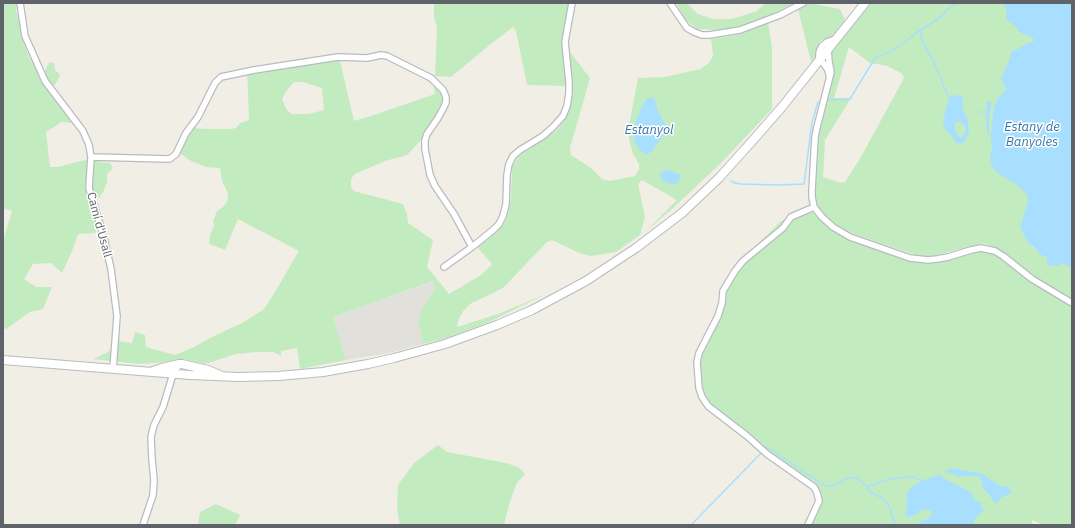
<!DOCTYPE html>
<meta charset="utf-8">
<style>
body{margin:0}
#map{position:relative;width:1075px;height:528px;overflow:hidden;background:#f1eee6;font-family:"IBM Plex Sans",sans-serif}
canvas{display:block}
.frame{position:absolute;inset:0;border:4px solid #5d6368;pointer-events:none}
</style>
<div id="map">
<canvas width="1075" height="528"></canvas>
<div class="frame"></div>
</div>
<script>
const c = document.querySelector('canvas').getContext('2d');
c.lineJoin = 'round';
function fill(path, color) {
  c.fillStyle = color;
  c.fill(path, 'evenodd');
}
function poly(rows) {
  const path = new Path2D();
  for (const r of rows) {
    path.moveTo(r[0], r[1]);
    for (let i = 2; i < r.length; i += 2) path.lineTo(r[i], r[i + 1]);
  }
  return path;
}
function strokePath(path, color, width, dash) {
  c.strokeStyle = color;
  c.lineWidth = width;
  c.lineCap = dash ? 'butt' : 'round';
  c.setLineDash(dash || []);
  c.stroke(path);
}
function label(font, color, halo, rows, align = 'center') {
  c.font = font + ' "IBM Plex Sans",sans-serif';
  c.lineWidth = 3;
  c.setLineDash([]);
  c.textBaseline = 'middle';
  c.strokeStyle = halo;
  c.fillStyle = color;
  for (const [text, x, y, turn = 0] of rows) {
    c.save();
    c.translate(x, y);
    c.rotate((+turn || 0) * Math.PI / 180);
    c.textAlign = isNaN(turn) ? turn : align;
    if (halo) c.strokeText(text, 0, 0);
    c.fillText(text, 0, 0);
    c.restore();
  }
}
fill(poly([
 [434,281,435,289,422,309,418,323,423,344,389,353,346,360,333,317]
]), '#e2e0da');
fill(poly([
 [3,3,16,3,16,11,20,23,23,41,29,57,40,74,44,74,47,66,50,62,54,63,55,70,60,74,58,80,51,90,75,123,62,122,46,132,50,167,58,167,89,159,99,162,110,163,113,168,107,174,107,182,104,190,99,198,94,198,91,201,96,231,95,233,78,234,72,251,62,273,51,263,33,264,24,279,36,287,52,287,43,309,30,312,6,329,3,328,3,241,12,211,3,208],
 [434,3,569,3,563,32,563,46,567,86,527,85,516,31,513,27,492,43,451,77,435,76,437,27,434,18],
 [676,3,687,3,698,14,713,19,732,19,757,11,765,3,794,3,760,20,734,28,719,30,697,29,685,19],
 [809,3,840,9,845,20,836,33,830,37,821,40,817,47,816,57,811,62,798,9],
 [870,3,1009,3,1036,39,1017,182,1031,198,1020,227,1027,240,1032,247,1036,249,1072,257,1071,525,1044,525,1032,520,1032,525,809,525,819,496,815,482,786,466,768,453,710,405,704,392,701,382,699,367,700,356,719,307,726,286,751,251,780,222,784,220,789,222,796,217,809,213,814,213,819,219,831,230,849,239,917,261,981,250,990,245,983,243,933,256,920,256,886,245,852,233,831,222,818,208,815,199,814,190,817,138,833,73,830,61,830,52],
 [849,47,870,63,873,64,878,64,887,66,901,73,904,78,861,157,845,182,841,183,823,177,825,140,851,98,834,98],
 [768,23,772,47,772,109,721,163,672,209,645,232,677,200,642,180,638,184,645,217,640,235,616,252,591,256,579,253,552,240,547,242,503,288,470,304,463,311,458,321,457,327,498,314,546,294,489,322,447,338,423,344,418,323,422,309,435,289,433,281,333,317,346,360,300,369,297,348,281,351,281,356,273,352,256,352,236,354,205,364,182,359,173,362,139,364,93,359,108,352,117,341,132,343,135,332,145,335,146,347,175,355,194,347,212,337,244,322,264,309,275,292,299,251,238,219,225,250,209,244,210,235,214,226,213,221,217,211,223,207,227,202,228,193,222,181,220,168,206,167,189,160,179,152,188,134,193,128,207,129,231,129,236,128,240,123,249,120,247,70,332,57,340,61,354,121,374,115,435,94,433,83,440,89,443,97,443,105,435,119,420,141,407,155,385,161,355,174,351,179,351,187,354,191,403,204,407,214,408,223,433,240,427,267,449,294,481,275,492,264,477,247,487,240,504,224,508,214,511,199,512,167,518,157,557,130,566,118,572,91,570,52,590,78,570,148,571,155,591,168,602,179,610,181,635,176,639,169,639,164,633,154,629,139,629,126,638,78,665,77,700,69,709,63,713,56,711,39,738,35],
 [294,82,303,82,322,88,324,110,309,114,292,114,287,110,282,99,287,90],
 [438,445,447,452,506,463,518,467,525,474,517,483,510,501,504,525,400,525,397,509,398,485,414,463],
 [216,504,240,515,235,525,198,525,200,512]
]), '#c3ebc0');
fill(poly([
 [1003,3,1072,3,1072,269,1063,263,1060,264,1058,266,1049,266,1047,262,1047,257,1041,255,1036,249,1029,244,1020,227,1028,202,1027,195,1021,188,995,171,991,164,990,155,992,151,992,143,991,140,991,133,994,107,997,100,1006,89,1001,78,1010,59,1010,56,1011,52,1018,49,1027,43,1033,42,1034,40,1032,37,1019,32,1016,27,1007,20,1006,15,1007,11],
 [957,95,963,97,962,103,963,110,967,117,969,130,968,136,964,142,960,144,955,142,952,136,946,130,944,126,943,121,947,105,951,96],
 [959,121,964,125,966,130,964,135,962,137,960,137,957,135,955,129,955,123],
 [648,98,654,98,656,102,657,109,666,126,666,131,653,150,650,153,645,154,641,151,635,143,634,137,635,123,643,104],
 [987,101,991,101,991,105,989,116,989,131,988,134,986,126],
 [667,170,677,173,680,175,680,179,678,182,675,184,671,184,663,181,660,178,660,173,663,171],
 [952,468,983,474,1000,486,1009,487,1012,493,1000,498,998,503,995,503,988,493,981,487,983,484,981,479,978,476,956,476,952,473,948,473,944,471],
 [941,475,944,479,963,488,972,493,973,499,980,502,984,510,977,516,972,525,918,525,921,521,928,519,933,513,929,510,922,509,918,514,909,517,906,516,905,513,907,508,907,492,915,485,924,480,931,477]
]), '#a8dfff');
strokePath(poly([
 [920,30,923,43,932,58,950,101],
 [826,100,850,99,875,58,888,53,909,39,914,34,941,17,950,7,958,3],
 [980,112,986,112],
 [988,134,991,135],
 [731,181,735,183,741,184,777,185,804,184,812,122,818,102,822,101],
 [867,487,882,481,890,479,909,477,916,478,922,481],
 [691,525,767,447,827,487,838,484,843,480,853,477,858,479,866,485,870,492,884,499,889,505,895,525]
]), '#a8dfff', 1.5);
const minor = poly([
 [20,3,25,36,45,81,83,131,89,145,91,157,89,188,104,238,111,269,117,316,113,369],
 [670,3,687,28,694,32,702,35,709,35,740,30,780,15,803,3],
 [828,49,829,62,831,72,817,127,815,137,812,190,812,197,814,207,822,217,833,227,850,237,910,258,928,260,937,259,948,257,971,250,981,248,995,251,1003,256,1032,279,1072,303],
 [829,75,828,70,819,57,819,53,820,50,822,46,827,42,835,39],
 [91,157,169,159,171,158,176,154,186,133,198,117,215,83,221,77,254,70,338,57,367,58,381,55,387,56,431,78,443,90,446,97,446,102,444,107,438,118,427,134,425,140,425,149,430,175,435,186,454,214,472,247],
 [444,267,472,247,493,230,499,224,503,216,506,204,507,175,509,164,513,156,520,150,543,136,553,127,563,116,567,106,569,93,569,82,565,42,572,3],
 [143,525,153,495,154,480,152,459,151,437,154,425,163,407,173,374],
 [808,525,819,501,817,493,814,487,767,454,747,436,708,406,702,397,699,388,697,362,699,353,718,316,722,303,723,291,735,271,743,261,783,228,791,217,814,207]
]);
const secondary = poly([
 [3,360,190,375,238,377,279,376,323,372,368,364,394,358,445,344,497,325,532,310,586,281,636,248,682,213,719,178,754,139,782,107,865,3],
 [153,371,162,368,179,364],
 [173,374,176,367,179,364,182,364,208,370,220,375]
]);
strokePath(minor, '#b8bcc1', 8);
strokePath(secondary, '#b7bcc1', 10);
strokePath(minor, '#fff', 5.5);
strokePath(secondary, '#fff', 8);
label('12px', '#5d6368', '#fff', [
 ["Camí d'Usall",99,225,75]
]);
label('italic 13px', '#3476aa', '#fff', [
 ["Estany de",1032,127],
 ["Banyoles",1032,142],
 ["Estanyol",649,130]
]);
</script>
